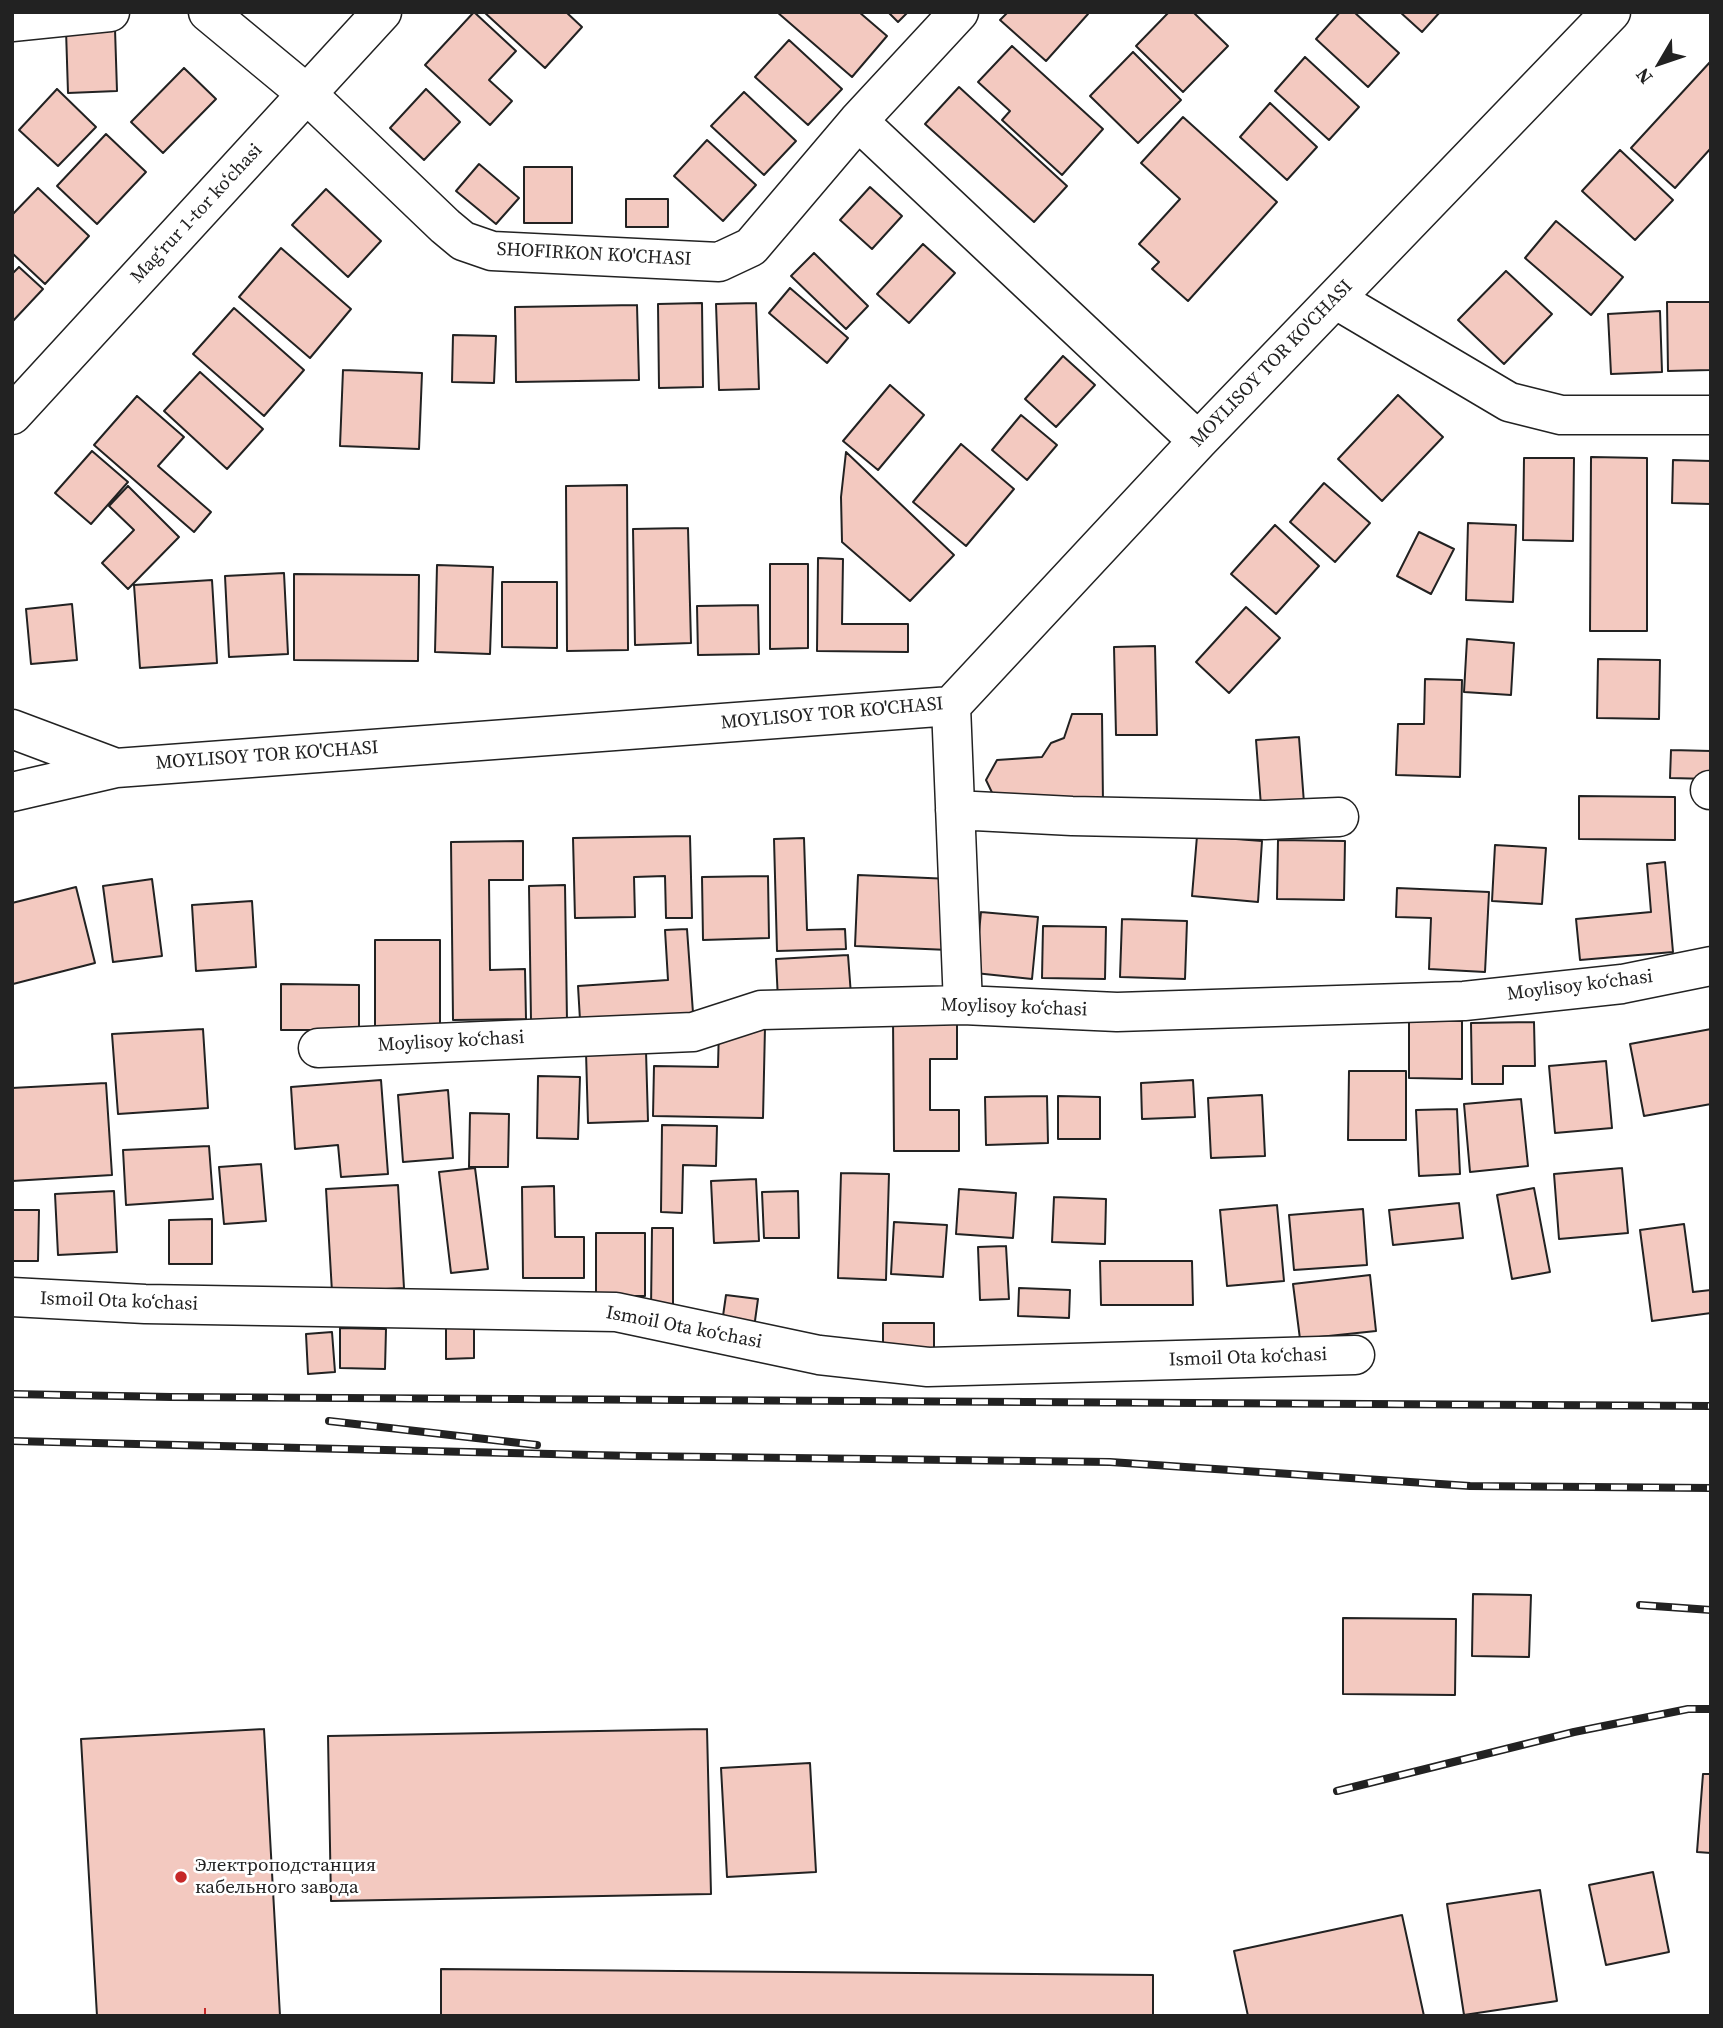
<!DOCTYPE html>
<meta charset="utf-8">
<style>
body{margin:0}
#map{position:relative;width:1723px;height:2028px;overflow:hidden;background:#fff;font-family:"Source Serif 4",serif}
canvas{display:block}
.frame{position:absolute;inset:0;border:14px solid #222;pointer-events:none}
.north{position:absolute;left:1625px;top:28px;width:70px;height:70px;-webkit-text-stroke:5px #fff;paint-order:stroke;rotate:231deg;font-size:19px;font-weight:700;line-height:28px;text-align:center;color:#222}
.north::after{content:'';display:block;margin:auto;width:24px;height:32px;background:#222;clip-path:polygon(50% 0,100% 100%,50% 72%,0 100%)}
</style>
<div id="map">
<canvas width="1723" height="2028"></canvas>
<div class="frame"></div>
<div class="north">N</div>
</div>
<script>
const c = document.querySelector('canvas').getContext('2d');
c.lineJoin = 'round';
function fill(path, color) {
  c.fillStyle = color;
  c.fill(path, 'evenodd');
}
function poly(rows) {
  const path = new Path2D();
  for (const r of rows) {
    path.moveTo(r[0], r[1]);
    for (let i = 2; i < r.length; i += 2) path.lineTo(r[i], r[i + 1]);
  }
  return path;
}
function strokePath(path, color, width, dash) {
  c.strokeStyle = color;
  c.lineWidth = width;
  c.lineCap = dash ? 'butt' : 'round';
  c.setLineDash(dash || []);
  c.stroke(path);
}
function label(font, color, halo, rows, align = 'center') {
  c.font = font + ' "Source Serif 4",serif';
  c.lineWidth = 5;
  c.setLineDash([]);
  c.textBaseline = 'middle';
  c.strokeStyle = halo;
  c.fillStyle = color;
  for (const [text, x, y, turn = 0] of rows) {
    c.save();
    c.translate(x, y);
    c.rotate((+turn || 0) * Math.PI / 180);
    c.textAlign = isNaN(turn) ? turn : align;
    if (halo) c.strokeText(text, 0, 0);
    c.fillText(text, 0, 0);
    c.restore();
  }
}
const building = poly([
 [474,12,516,51,489,80,512,101,490,125,425,65,474,12],
 [484,12,566,12,582,27,545,68,484,12],
 [777,12,859,12,887,36,852,77,777,12],
 [888,12,908,12,898,22,888,12],
 [1008,12,1086,12,1088,14,1046,61,1000,20,1008,12],
 [1169,12,1193,12,1228,46,1183,92,1136,46,1169,12],
 [1340,12,1354,12,1399,53,1368,87,1316,39,1340,12],
 [1400,12,1440,12,1422,32,1400,12],
 [115,29,117,91,68,93,66,30,115,29],
 [789,40,842,89,808,125,755,77,789,40],
 [1012,46,1103,129,1062,175,1002,120,1010,111,978,82,1012,46],
 [1133,52,1181,100,1138,143,1090,96,1133,52],
 [1305,57,1359,107,1329,140,1275,91,1305,57],
 [1711,61,1711,148,1675,188,1631,148,1711,61],
 [184,68,216,99,163,153,131,122,184,68],
 [959,87,1067,186,1034,222,925,124,959,87],
 [57,89,96,127,58,166,19,130,57,89],
 [426,89,460,122,424,160,390,128,426,89],
 [744,92,796,141,764,175,711,126,744,92],
 [1270,103,1317,147,1287,180,1240,137,1270,103],
 [1183,117,1277,202,1188,301,1152,269,1159,262,1139,244,1180,199,1141,163,1183,117],
 [106,134,146,172,97,224,57,186,106,134],
 [707,140,756,185,723,221,674,176,707,140],
 [1620,150,1673,200,1635,240,1582,191,1620,150],
 [479,164,519,198,496,224,456,191,479,164],
 [524,167,572,167,572,223,524,223,524,167],
 [870,187,902,216,872,249,840,220,870,187],
 [38,188,89,236,45,284,12,253,12,215,38,188],
 [326,189,381,241,348,277,292,225,326,189],
 [626,199,668,199,668,227,626,227,626,199],
 [1556,221,1623,277,1591,315,1525,258,1556,221],
 [923,244,955,273,909,323,877,294,923,244],
 [281,248,351,309,310,358,239,297,281,248],
 [814,253,868,306,846,329,791,276,814,253],
 [19,267,43,289,12,322,12,274,19,267],
 [1506,271,1552,314,1504,364,1458,320,1506,271],
 [790,288,848,338,827,363,769,313,790,288],
 [1667,302,1711,302,1711,370,1668,371,1667,302],
 [702,303,703,387,659,388,658,304,702,303],
 [756,303,759,389,719,390,716,304,756,303],
 [637,305,639,380,516,382,515,307,637,305],
 [234,308,304,370,264,416,193,354,234,308],
 [1660,311,1662,372,1611,374,1608,314,1660,311],
 [453,335,496,336,494,383,452,382,453,335],
 [1063,356,1095,385,1056,427,1025,399,1063,356],
 [343,370,422,373,419,449,340,446,343,370],
 [200,372,263,429,227,469,164,411,200,372],
 [890,385,924,415,878,470,843,441,890,385],
 [1398,395,1443,437,1382,501,1338,459,1398,395],
 [137,396,184,437,158,466,211,512,194,532,94,445,137,396],
 [1021,415,1057,445,1027,480,992,450,1021,415],
 [961,444,1014,489,966,546,913,502,961,444],
 [92,451,128,482,91,524,55,493,92,451],
 [846,452,954,555,910,601,842,542,841,497,846,452],
 [1591,457,1647,458,1647,631,1590,631,1591,457],
 [1524,458,1574,458,1573,541,1523,540,1524,458],
 [1673,460,1711,461,1711,504,1672,503,1673,460],
 [1324,483,1370,523,1335,562,1290,522,1324,483],
 [627,485,628,650,567,651,566,486,627,485],
 [128,486,179,537,128,589,102,563,134,530,109,506,128,486],
 [1468,523,1516,525,1513,602,1466,600,1468,523],
 [1275,525,1319,566,1276,614,1231,574,1275,525],
 [688,528,691,643,635,645,633,529,688,528],
 [1419,532,1454,549,1431,594,1397,576,1419,532],
 [818,558,843,559,842,624,908,624,908,652,817,651,818,558],
 [770,564,808,564,808,648,770,649,770,564],
 [437,565,493,567,490,654,435,652,437,565],
 [284,573,288,654,229,657,225,576,284,573],
 [294,574,419,575,418,661,294,660,294,574],
 [212,580,217,663,140,668,134,585,212,580],
 [502,582,557,582,557,648,502,647,502,582],
 [72,604,77,660,31,664,26,609,72,604],
 [758,605,759,654,698,655,697,606,758,605],
 [1246,607,1280,638,1229,693,1196,662,1246,607],
 [1467,639,1514,643,1511,695,1464,692,1467,639],
 [1155,646,1157,735,1116,735,1114,647,1155,646],
 [1598,659,1660,660,1659,719,1597,718,1598,659],
 [1425,679,1462,680,1460,777,1396,775,1398,724,1424,724,1425,679],
 [1072,714,1102,714,1103,804,998,805,986,780,997,760,1042,757,1051,743,1064,738,1072,714],
 [1299,737,1304,803,1261,806,1256,740,1299,737],
 [1671,750,1711,751,1711,779,1670,778,1671,750],
 [1579,796,1675,797,1675,840,1579,839,1579,796],
 [690,836,692,918,666,918,665,876,634,877,635,917,575,918,573,838,690,836],
 [1197,836,1262,841,1258,902,1192,896,1197,836],
 [804,838,807,930,845,929,846,949,777,951,774,839,804,838],
 [1278,840,1345,841,1344,900,1277,899,1278,840],
 [523,841,523,880,489,880,490,970,525,969,526,1019,453,1020,451,842,523,841],
 [1495,845,1546,848,1542,904,1492,901,1495,845],
 [1665,862,1673,952,1580,960,1576,919,1651,912,1647,864,1665,862],
 [858,875,951,879,949,950,855,946,858,875],
 [768,876,769,938,703,940,702,877,768,876],
 [152,879,162,956,113,962,103,886,152,879],
 [565,885,567,1021,531,1021,529,886,565,885],
 [76,887,95,963,13,984,12,903,76,887],
 [1397,888,1489,892,1485,972,1429,969,1431,918,1396,917,1397,888],
 [252,901,256,967,196,971,192,905,252,901],
 [981,912,1038,917,1032,979,975,973,981,912],
 [1122,919,1187,921,1185,979,1120,977,1122,919],
 [1043,926,1106,927,1105,979,1042,978,1043,926],
 [687,929,693,1013,580,1020,578,986,668,980,665,930,687,929],
 [375,940,440,940,440,1027,375,1027,375,940],
 [848,955,851,995,778,1000,776,959,848,955],
 [281,984,359,985,359,1030,281,1030,281,984],
 [957,1017,957,1059,930,1059,930,1110,959,1110,959,1151,894,1151,893,1018,957,1017],
 [1409,1020,1462,1021,1462,1079,1409,1078,1409,1020],
 [1534,1022,1535,1066,1503,1066,1503,1084,1472,1084,1471,1023,1534,1022],
 [719,1026,765,1027,763,1118,653,1116,654,1066,718,1067,719,1026],
 [203,1029,208,1108,118,1114,112,1034,203,1029],
 [1711,1029,1711,1104,1644,1116,1630,1044,1711,1029],
 [646,1051,648,1121,588,1123,586,1052,646,1051],
 [1606,1061,1612,1128,1555,1133,1549,1066,1606,1061],
 [1349,1071,1406,1071,1406,1140,1348,1140,1349,1071],
 [538,1076,580,1077,578,1139,537,1138,538,1076],
 [381,1080,388,1174,341,1177,338,1145,295,1149,291,1087,381,1080],
 [1193,1080,1195,1117,1142,1119,1141,1083,1193,1080],
 [106,1083,112,1175,12,1181,12,1088,106,1083],
 [448,1090,453,1158,403,1162,398,1095,448,1090],
 [1262,1095,1265,1156,1211,1158,1208,1098,1262,1095],
 [1047,1096,1048,1143,986,1145,985,1097,1047,1096],
 [1058,1096,1100,1097,1100,1139,1058,1139,1058,1096],
 [1521,1099,1528,1166,1470,1172,1464,1104,1521,1099],
 [1457,1109,1460,1174,1419,1176,1416,1110,1457,1109],
 [470,1113,509,1114,508,1167,469,1167,470,1113],
 [662,1125,717,1126,716,1166,683,1165,682,1213,661,1212,662,1125],
 [209,1146,213,1199,126,1205,123,1150,209,1146],
 [261,1164,266,1221,224,1224,219,1167,261,1164],
 [475,1168,488,1269,451,1273,439,1172,475,1168],
 [1622,1168,1628,1233,1559,1239,1554,1174,1622,1168],
 [841,1173,889,1174,886,1280,838,1278,841,1173],
 [756,1179,759,1241,714,1243,711,1181,756,1179],
 [398,1185,404,1288,332,1292,326,1189,398,1185],
 [554,1186,555,1237,584,1237,584,1278,523,1278,522,1187,554,1186],
 [1534,1188,1550,1272,1512,1279,1497,1195,1534,1188],
 [959,1189,1016,1193,1013,1238,956,1234,959,1189],
 [114,1191,117,1252,58,1255,55,1194,114,1191],
 [798,1191,799,1238,764,1238,762,1192,798,1191],
 [1054,1197,1106,1199,1105,1244,1052,1242,1054,1197],
 [1459,1203,1463,1238,1393,1245,1389,1210,1459,1203],
 [1277,1205,1284,1281,1227,1286,1220,1210,1277,1205],
 [1363,1209,1367,1265,1294,1270,1289,1215,1363,1209],
 [12,1210,39,1210,38,1261,12,1261,12,1210],
 [212,1219,212,1264,169,1264,169,1220,212,1219],
 [894,1222,947,1225,943,1277,891,1274,894,1222],
 [1684,1224,1693,1292,1711,1290,1711,1313,1652,1321,1640,1230,1684,1224],
 [652,1228,673,1228,673,1310,651,1309,652,1228],
 [596,1233,645,1233,645,1296,596,1296,596,1233],
 [1006,1246,1009,1299,980,1300,978,1247,1006,1246],
 [1100,1261,1192,1261,1193,1305,1101,1305,1100,1261],
 [1370,1275,1376,1331,1300,1339,1293,1284,1370,1275],
 [1019,1288,1070,1290,1069,1318,1018,1316,1019,1288],
 [726,1295,758,1299,754,1328,722,1323,726,1295],
 [474,1323,474,1358,446,1359,446,1324,474,1323],
 [883,1323,934,1323,934,1355,883,1355,883,1323],
 [340,1328,386,1329,385,1369,340,1368,340,1328],
 [332,1332,335,1372,308,1374,306,1334,332,1332],
 [1473,1594,1531,1595,1529,1657,1472,1656,1473,1594],
 [1343,1618,1456,1619,1455,1695,1343,1694,1343,1618],
 [264,1729,280,2016,97,2016,81,1739,264,1729],
 [707,1729,711,1894,331,1901,328,1736,707,1729],
 [810,1763,816,1872,727,1877,721,1768,810,1763],
 [1703,1774,1711,1774,1711,1853,1697,1852,1703,1774],
 [1653,1872,1669,1952,1606,1965,1589,1885,1653,1872],
 [1540,1890,1557,2001,1464,2015,1447,1904,1540,1890],
 [1402,1915,1424,2016,1248,2016,1234,1951,1402,1915],
 [441,1969,1153,1975,1153,2016,441,2016,441,1969]
]);
fill(building, '#f3c9c0');
strokePath(building, '#222', 2);
const minor = poly([
 [208,12,307,94,445,226,463,241,492,251,719,262,751,247,858,121,959,12],
 [12,22,110,12],
 [858,121,1198,441],
 [1335,299,1509,402,1561,415,1711,415],
 [12,415,382,12],
 [951,706,963,1005],
 [12,729,116,768],
 [1710,790,1711,790],
 [12,792,116,768,951,706,1198,441,1611,12],
 [955,810,1072,816,1265,820,1339,817],
 [318,1048,693,1032,761,1010,963,1005,1117,1012,1464,1001,1622,984,1711,966],
 [12,1297,145,1304,616,1312,819,1355,928,1367,1355,1355]
]);
strokePath(minor, '#222', 41);
strokePath(minor, '#fff', 38);
const rail = poly([
 [12,1394,171,1397,1711,1406],
 [329,1421,537,1445],
 [12,1441,634,1456,1110,1462,1470,1486,1711,1488],
 [1640,1605,1711,1610],
 [1337,1791,1574,1732,1688,1709,1711,1709]
]);
strokePath(rail, '#222', 8);
strokePath(rail, '#fff', 5, [16]);
strokePath(poly([
 [205,2016,205,2008]
]), '#c62828', 2, [24, 5, 3.5, 5]);
for (const [x, y, r, color] of [
 [181,1877,7,"#c62828"]
]) {
  const dot = new Path2D();
  dot.arc(x, y, r, 0, 2 * Math.PI);
  c.fillStyle = color;
  c.fill(dot);
  strokePath(dot, '#fff', 2.5);
}
label('19px', '#222', '#fff', [
 ["Magʻrur 1-tor koʻchasi",197,214,-47],
 ["SHOFIRKON KO'CHASI",594,255,3],
 ["MOYLISOY TOR KO'CHASI",1272,364,-46],
 ["MOYLISOY TOR KO'CHASI",832,714,-5],
 ["MOYLISOY TOR KO'CHASI",267,756,-4],
 ["Moylisoy koʻchasi",1580,986,-7],
 ["Moylisoy koʻchasi",1014,1008,2],
 ["Moylisoy koʻchasi",451,1042,-3],
 ["Ismoil Ota koʻchasi",119,1302,2],
 ["Ismoil Ota koʻchasi",684,1328,11],
 ["Ismoil Ota koʻchasi",1248,1358,-2]
]);
label('19px', '#222', '#fff', [
 ["Электроподстанция",195,1866],
 ["кабельного завода",195,1888]
], 'left');
</script>
